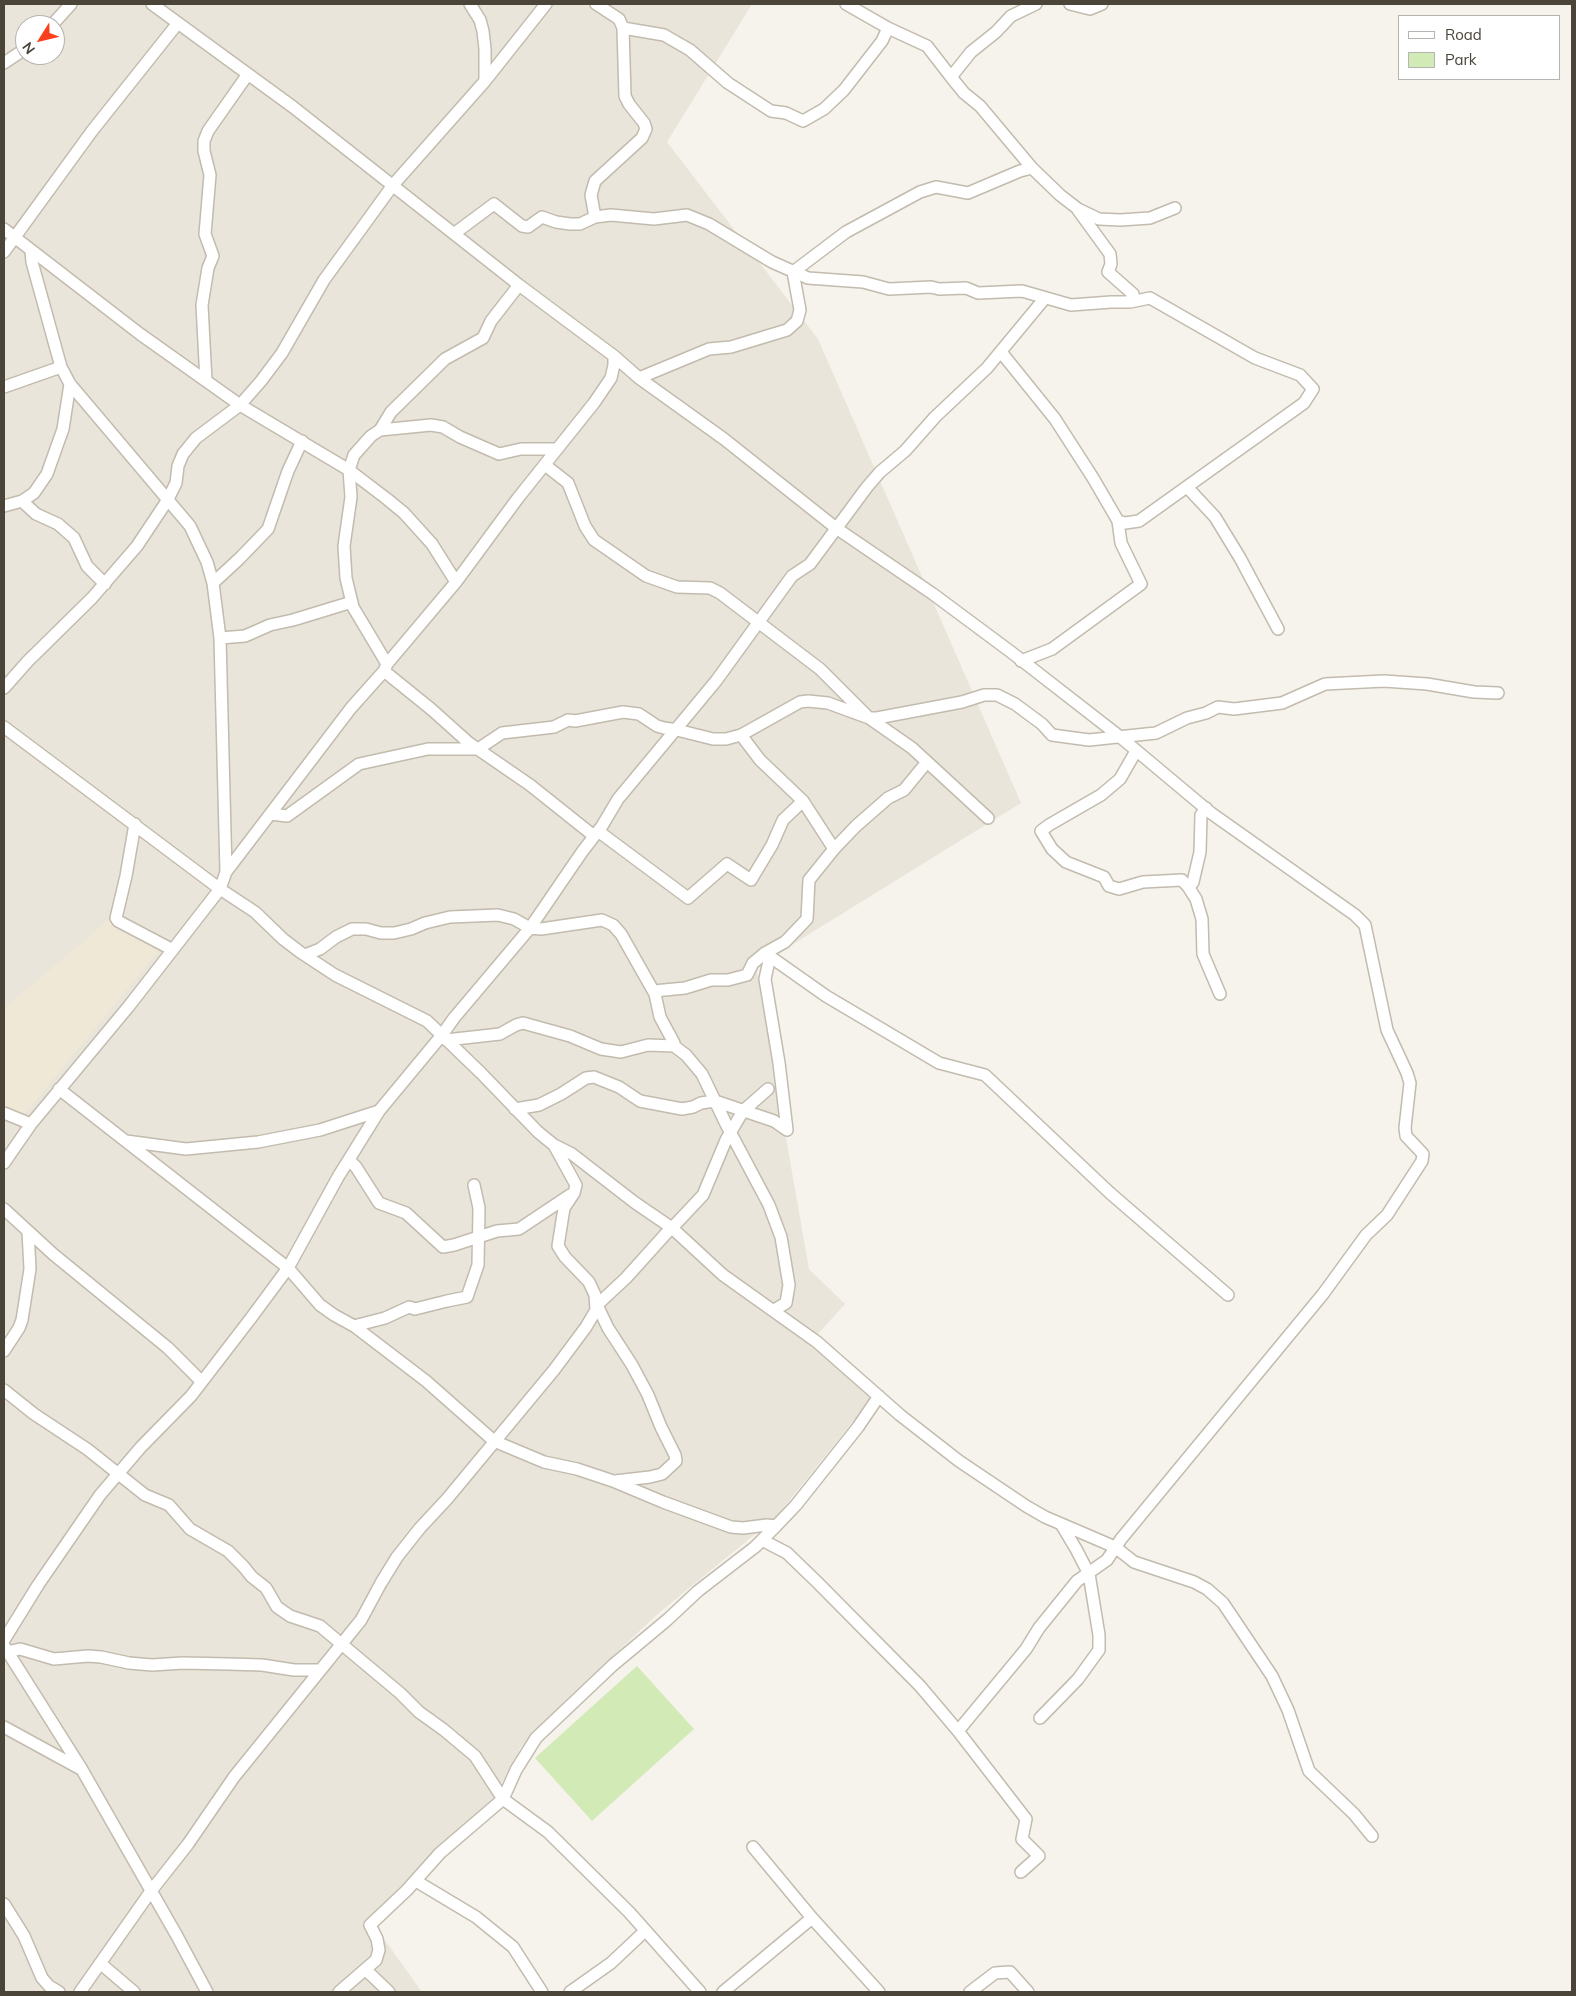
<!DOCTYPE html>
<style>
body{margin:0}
#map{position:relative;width:1576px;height:1996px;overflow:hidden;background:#f6f3ec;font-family:Mulish,sans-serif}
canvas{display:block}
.frame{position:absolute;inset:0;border:5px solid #4b4439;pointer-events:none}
.legend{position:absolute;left:1398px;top:15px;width:162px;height:65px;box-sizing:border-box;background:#fff;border:1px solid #b7b4b0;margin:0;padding:6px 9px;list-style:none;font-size:15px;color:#4b4439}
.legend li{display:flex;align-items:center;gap:10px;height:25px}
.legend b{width:25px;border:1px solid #b7b4b0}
.north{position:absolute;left:15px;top:15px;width:50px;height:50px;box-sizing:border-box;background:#fff;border:1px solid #b7b4b0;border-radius:50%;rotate:234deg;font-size:14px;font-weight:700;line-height:20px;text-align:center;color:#4b4439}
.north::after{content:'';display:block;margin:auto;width:18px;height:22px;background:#fc3f1d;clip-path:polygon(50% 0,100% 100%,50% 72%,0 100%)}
</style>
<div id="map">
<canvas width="1576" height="1996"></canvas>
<div class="frame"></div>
<ul class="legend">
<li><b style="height:6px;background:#fff"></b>Road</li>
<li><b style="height:14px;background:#d2eab5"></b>Park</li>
</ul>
<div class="north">N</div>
</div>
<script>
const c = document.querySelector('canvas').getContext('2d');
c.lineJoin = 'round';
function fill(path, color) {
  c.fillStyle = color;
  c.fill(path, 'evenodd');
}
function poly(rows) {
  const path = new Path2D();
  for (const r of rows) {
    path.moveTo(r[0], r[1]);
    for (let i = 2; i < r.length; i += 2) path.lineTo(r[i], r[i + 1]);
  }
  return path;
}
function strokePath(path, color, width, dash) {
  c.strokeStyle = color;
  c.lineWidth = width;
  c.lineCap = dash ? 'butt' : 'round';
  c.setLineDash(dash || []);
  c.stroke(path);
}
fill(poly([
 [4,4,752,4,667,142,818,339,1021,803,756,967,809,1269,845,1304,817,1335,879,1389,776,1517,660,1612,572,1694,521,1747,493,1799,369,1918,422,1992,4,1992],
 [25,25,55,25,55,55,25,55]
]), '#eae5da');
fill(poly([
 [110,919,162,947,22,1117,4,1110,4,1008]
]), '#efe8d6');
fill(poly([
 [637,1666,694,1729,592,1821,535,1758]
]), '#d2eab5');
const minor = poly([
 [152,4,293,107,519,285,614,356,639,378,724,439,836,528,933,594,1011,652,1119,736,1211,813,1355,915,1365,925,1387,1030,1407,1073,1410,1083,1405,1128,1406,1136,1423,1154,1422,1161,1387,1215,1366,1235,1323,1294,1121,1539,1107,1560,1077,1581,1039,1628,1026,1649,958,1731],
 [470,4,480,20,483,31,485,49,485,81],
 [846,4,888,28,927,46,951,77,964,93,980,106,1032,168,1060,195,1078,209,1099,219,1120,220,1150,218,1175,208],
 [1070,4,1090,9,1102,4],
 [52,25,71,4],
 [623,28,664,35,690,50,728,83,771,111,786,113,803,121,824,109,844,90,882,41,888,28],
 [4,63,25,49],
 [951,77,971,52,996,32,1011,16,1036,4],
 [1078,210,1110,254,1111,264,1108,272,1133,294,1130,302],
 [595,217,591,195,595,181,642,138,646,129,644,123,629,104,625,96,623,28,619,19,596,4],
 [4,229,140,334,240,405,349,470,387,499,404,513,432,544,456,582],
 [455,233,494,204,522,226,528,227,542,217,556,222,570,224,580,224,595,217,611,215,654,219,687,215,709,224,772,262,808,278,863,282,889,289,931,287,939,289,966,288,978,293,1022,291,1071,305,1111,302,1130,302,1150,298,1255,358,1300,375,1313,389,1304,403,1139,521,1125,523,1118,521],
 [31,251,32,262,61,367,70,384,190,526,207,562,213,583,220,638,226,872],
 [4,252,92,131,178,23],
 [1001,352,1055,419,1093,478,1118,521,1121,543,1141,584,1052,649,1021,661],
 [639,378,709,349,731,347,787,330,797,321,800,310,793,272,846,232,920,192,936,187,968,193,1020,171,1032,168],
 [206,381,202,305,208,268,213,256,205,234,210,175,204,151,204,141,208,131,248,74],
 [4,387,61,367],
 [380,430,391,412,445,359,483,338,491,321,519,285],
 [545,465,568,483,585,526,594,540,646,576,677,587,710,588,720,593,820,669,869,718,912,748,988,818],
 [1187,487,1215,517,1240,558,1278,629],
 [22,501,36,514,58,524,74,538,87,566,105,584],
 [4,506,22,501,34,493,47,474,63,429,70,384],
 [213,583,239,559,268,529,288,471,302,441],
 [220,638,245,636,270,625,293,620,352,602],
 [387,664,353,607,346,578,344,546,351,497,349,470,354,455,371,436,380,430,431,425,443,427,460,437,499,454,521,449,557,449],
 [384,671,431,709,469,743,530,785,594,836],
 [4,688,28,661,92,598,137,546,167,501,176,483,178,466,183,454,196,438,240,405,261,381,282,353,324,280,393,185,485,81,546,4],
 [4,727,220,889,255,912,283,939,300,952,335,975,427,1021,481,1073,538,1132,554,1145,572,1154,634,1202,672,1228,723,1275,817,1342,900,1415,959,1461,1026,1506,1045,1517,1115,1547,1134,1562,1194,1582,1207,1589,1223,1603,1272,1676,1288,1710,1309,1771,1354,1814,1372,1836],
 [741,735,760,760,803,801,834,849],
 [1136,751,1120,779,1101,795,1049,825,1041,831,1052,849,1066,862,1104,877,1109,886,1119,889,1143,882,1182,880,1189,888,1196,899,1202,919,1203,954,1220,994],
 [271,814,287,816,359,764,428,749,478,749,502,733,554,727,568,720,575,721,623,712,639,714,657,726,664,728,677,730,713,739,726,739,741,735,800,702,808,701,828,703,869,718,877,718,962,702,984,695,997,695,1015,704,1042,724,1052,735,1089,740,1156,733,1187,718,1206,713,1218,707,1234,709,1282,703,1325,684,1384,681,1427,684,1474,692,1498,693],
 [135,824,126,876,116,918,118,921,173,950],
 [598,831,688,898,727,864,751,880,772,845,783,820,803,801],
 [1189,888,1193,882,1200,852,1201,815,1206,808],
 [765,953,826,996,939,1063,985,1075,1110,1193,1228,1295],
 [305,955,320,949,336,937,352,929,366,929,381,933,394,933,411,929,425,923,450,917,498,915,514,919,530,928,541,929,602,920,613,925,621,934,655,994,660,1017,674,1043,674,1046],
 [654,991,685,988,711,980,728,980,747,975,753,963,765,953,785,942,807,919,809,880,834,849,856,826,888,798,904,790,927,762],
 [446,1040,500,1034,516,1025,523,1023,570,1036,601,1049,621,1052,648,1045,674,1046,686,1055,702,1074,727,1126,769,1205,781,1237,789,1285,786,1303,774,1310],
 [59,1089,288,1268,320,1305,334,1315,354,1326,426,1381,494,1441,544,1462,577,1469,613,1481,663,1502,731,1527,743,1528,767,1525,776,1526,796,1505,858,1427,879,1396],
 [515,1109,539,1105,561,1094,586,1078,594,1077,619,1087,640,1101,682,1109,693,1107,701,1103,715,1101,774,1121,787,1130,779,1063,765,979,770,956],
 [4,1113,31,1124],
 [126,1141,186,1149,258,1142,320,1130,379,1111],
 [349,1160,356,1167,379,1203,406,1213,443,1247,454,1245,497,1231,519,1229,570,1195],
 [4,1163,31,1124,129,1006,220,889,226,872,351,708,384,671,387,664,456,582,518,498,594,403,611,378,614,365,614,356],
 [4,1209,53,1254,168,1348,201,1381],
 [672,1228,703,1195,726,1140,743,1111,768,1089],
 [354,1326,385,1318,409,1307,415,1309,447,1301,467,1297,478,1265,479,1208,474,1185],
 [4,1351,19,1328,22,1320,30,1269,28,1231],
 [4,1390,34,1414,87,1449,145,1495,169,1505,190,1529,228,1551,243,1566,252,1577,266,1588,277,1607,290,1616,320,1626,400,1693,419,1712,444,1730,475,1756,503,1799,548,1832,629,1912,700,1992],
 [615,1481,650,1477,662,1474,676,1461,675,1455,661,1427,648,1395,632,1365,608,1328,597,1305,626,1278,671,1228],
 [762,1540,787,1553,818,1583,920,1686,958,1731,1026,1819,1022,1839,1039,1856,1021,1872],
 [4,1640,38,1585,100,1495,141,1447,191,1396,251,1318,288,1268,338,1177,379,1111,442,1035,454,1018,530,928,582,852,602,826,618,799,716,681,792,576,810,564,867,487,880,472,905,451,935,417,987,368,1045,298],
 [4,1646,81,1768,177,1936,207,1992],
 [7,1652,20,1649,54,1659,88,1656,101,1657,129,1663,152,1665,183,1663,228,1664,262,1665,294,1670,319,1670],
 [1040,1718,1078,1679,1099,1650,1099,1635,1089,1574,1076,1549,1061,1524],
 [4,1727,79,1768],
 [753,1847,812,1918],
 [416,1881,476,1917,513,1947,542,1992],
 [4,1904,24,1936,42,1978,49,1986,59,1992],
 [100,1963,134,1992],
 [366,1970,389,1992],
 [80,1992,151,1891,188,1844,234,1777,361,1620,381,1583,397,1557,420,1528,447,1499,554,1370,586,1327,596,1310,595,1295,589,1282,565,1257,558,1246,564,1208,574,1193,576,1185,554,1145],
 [339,1992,376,1960,379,1950,377,1939,370,1925,407,1890,440,1853,503,1799,516,1770,536,1738,613,1665,667,1620,698,1591,755,1547,776,1526],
 [570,1992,611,1963,645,1931],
 [723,1992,812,1918,879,1992],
 [970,1992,995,1973,1010,1972,1028,1992]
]);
strokePath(minor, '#c2bbae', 14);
strokePath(minor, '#fff', 11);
</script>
